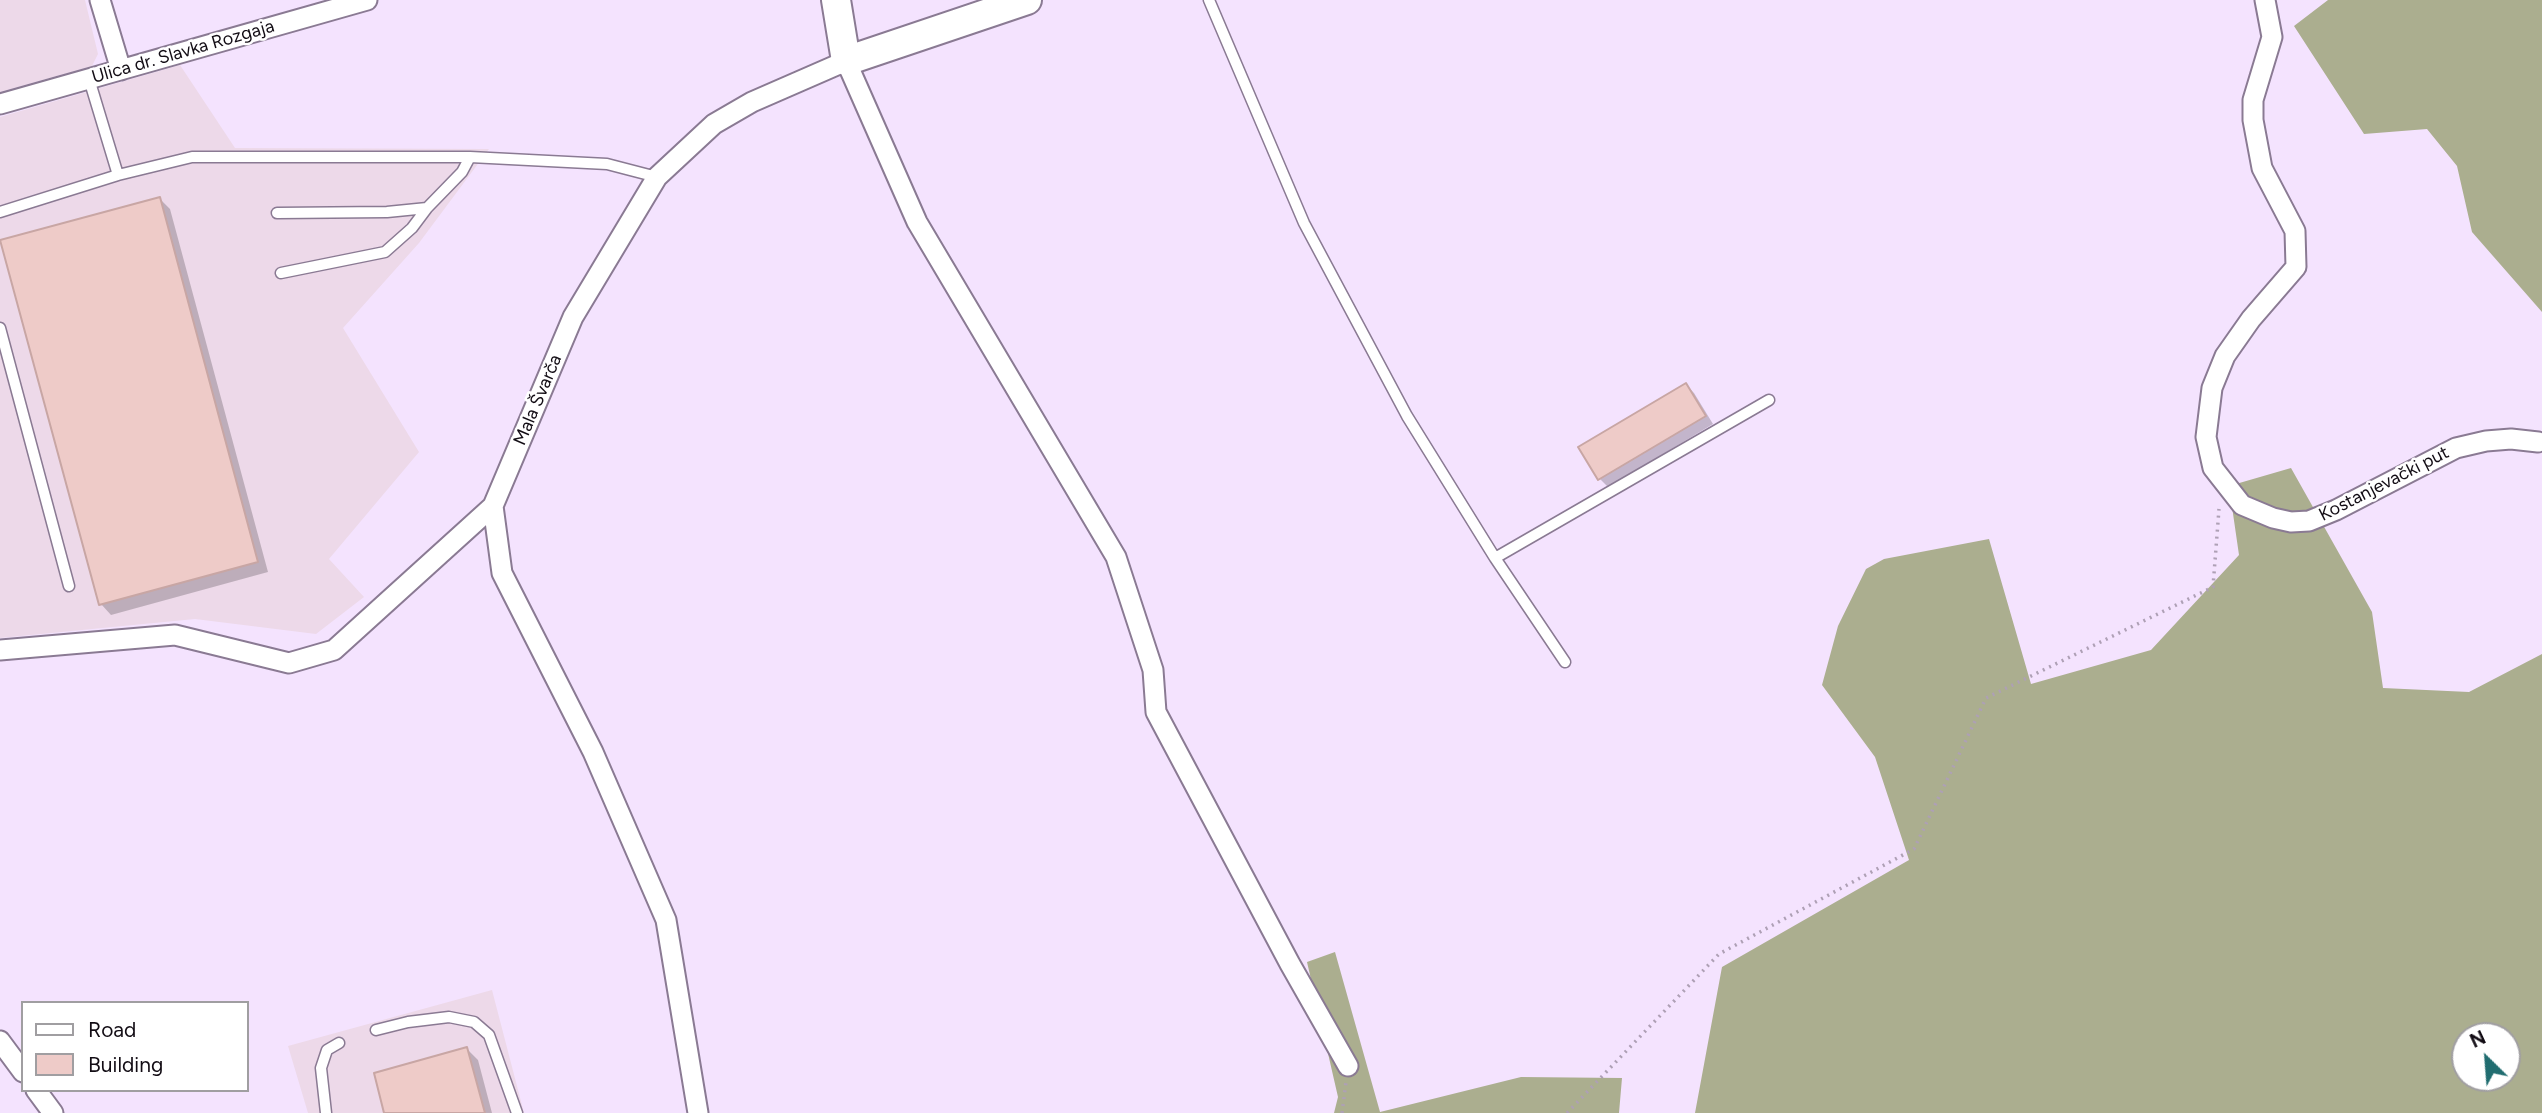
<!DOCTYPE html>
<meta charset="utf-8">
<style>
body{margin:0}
#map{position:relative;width:2542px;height:1113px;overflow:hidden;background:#f4e3fe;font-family:Figtree,sans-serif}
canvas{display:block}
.legend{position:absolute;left:21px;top:1001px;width:228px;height:91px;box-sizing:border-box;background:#fff;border:2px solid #a09ea1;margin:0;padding:9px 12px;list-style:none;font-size:21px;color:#120c14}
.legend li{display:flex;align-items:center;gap:14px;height:35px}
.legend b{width:35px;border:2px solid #a09ea1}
.north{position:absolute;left:2451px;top:1022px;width:70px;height:70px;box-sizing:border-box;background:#fff;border:2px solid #a09ea1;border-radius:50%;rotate:335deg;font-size:19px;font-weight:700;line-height:28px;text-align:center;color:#120c14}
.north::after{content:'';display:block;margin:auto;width:24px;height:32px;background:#216d70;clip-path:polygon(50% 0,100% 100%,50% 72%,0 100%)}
</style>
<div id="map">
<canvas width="2542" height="1113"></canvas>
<ul class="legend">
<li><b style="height:9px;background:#fff"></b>Road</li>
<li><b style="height:19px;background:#eecbc8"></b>Building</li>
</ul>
<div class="north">N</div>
</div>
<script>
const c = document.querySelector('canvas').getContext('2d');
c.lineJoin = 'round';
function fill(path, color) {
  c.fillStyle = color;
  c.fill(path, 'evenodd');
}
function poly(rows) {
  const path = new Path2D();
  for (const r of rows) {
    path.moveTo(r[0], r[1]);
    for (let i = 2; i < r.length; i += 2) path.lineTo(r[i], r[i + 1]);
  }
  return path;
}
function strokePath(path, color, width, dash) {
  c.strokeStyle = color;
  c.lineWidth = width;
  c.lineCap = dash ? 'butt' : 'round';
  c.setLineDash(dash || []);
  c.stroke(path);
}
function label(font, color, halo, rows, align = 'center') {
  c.font = font + ' Figtree,sans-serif';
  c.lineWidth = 5;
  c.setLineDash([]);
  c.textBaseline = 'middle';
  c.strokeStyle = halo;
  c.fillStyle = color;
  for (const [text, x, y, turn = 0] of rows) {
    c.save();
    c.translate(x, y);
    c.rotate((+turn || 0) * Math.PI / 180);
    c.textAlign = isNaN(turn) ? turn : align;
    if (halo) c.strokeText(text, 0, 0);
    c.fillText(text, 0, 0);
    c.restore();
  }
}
fill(poly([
 [0,0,85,0,98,54,92,66,0,92],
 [180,65,235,148,489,149,419,243,343,328,419,452,329,559,364,597,316,634,195,619,0,638,0,117],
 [492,990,524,1113,308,1113,288,1046]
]), '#edd9e9');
fill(poly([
 [2328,0,2542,0,2542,312,2472,232,2457,166,2427,129,2364,134,2294,26],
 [2291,468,2372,612,2383,688,2469,692,2542,654,2542,1113,1695,1113,1722,967,1909,860,1875,757,1822,685,1838,626,1866,569,1884,559,1989,539,2031,684,2151,650,2239,555,2229,486],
 [2465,1036,2507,1036,2507,1078,2465,1078],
 [1335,952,1380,1112,1521,1077,1622,1078,1619,1113,1334,1113,1338,1097,1307,962]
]), '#abae8f');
fill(poly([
 [159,198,170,209,268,572,111,615,101,604],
 [1686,385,1694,393,1713,424,1608,487,1600,479,1581,448],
 [467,1049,478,1060,492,1113,386,1113]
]), '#0003');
const building = poly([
 [160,197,258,562,99,605,0,240,160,197],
 [1686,383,1706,416,1598,480,1578,447,1686,383],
 [467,1047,485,1113,384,1113,374,1073,467,1047]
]);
fill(building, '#eecbc8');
strokePath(building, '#c8a6a4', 2);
const lane = poly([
 [1209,0,1304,223,1407,416,1495,558,1565,662],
 [89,79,118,175],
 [0,212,118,175,192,157,470,157,607,164,657,177],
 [277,213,387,212,427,208,462,172,470,157],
 [281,273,385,252,412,228,427,208],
 [0,328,69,586],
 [1495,558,1769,400],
 [376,1030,408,1022,449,1017,474,1022,489,1035,517,1113],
 [326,1113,321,1068,327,1050,339,1043]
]);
const street = poly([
 [100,0,121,70],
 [2265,0,2272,37,2253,100,2253,120,2262,168,2295,231,2296,267,2251,319,2225,356,2212,388,2206,437,2213,468,2242,505,2273,518,2291,522,2309,521,2336,510,2456,448,2486,441,2511,439,2538,442],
 [0,104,367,0],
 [493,506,502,573,593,752,666,920,698,1113],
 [0,650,175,635,289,663,334,650,493,506,573,317,657,177,714,124,752,102,846,61,917,222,1116,557,1153,670,1156,712,1290,964,1348,1066],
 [0,1041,23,1072],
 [36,1090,53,1113]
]);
const secondary = poly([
 [836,0,846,61,1027,0]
]);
strokePath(lane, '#8a7a93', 13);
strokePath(street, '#8a7a93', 23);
strokePath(secondary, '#8a7a93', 32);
strokePath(poly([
 [1342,1113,1346,1082],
 [1567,1113,1719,954,1914,849,1986,698,2213,587,2219,509]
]), '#aea0b5', 3.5, [2, 5]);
strokePath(lane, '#fff', 10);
strokePath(street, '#fff', 19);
strokePath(secondary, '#fff', 28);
label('18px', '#120c14', '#fff', [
 ["Ulica dr. Slavka Rozgaja",183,52,-16],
 ["Mala Švarča",538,400,-67],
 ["Kostanjevački put",2384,484,-27]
]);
</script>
